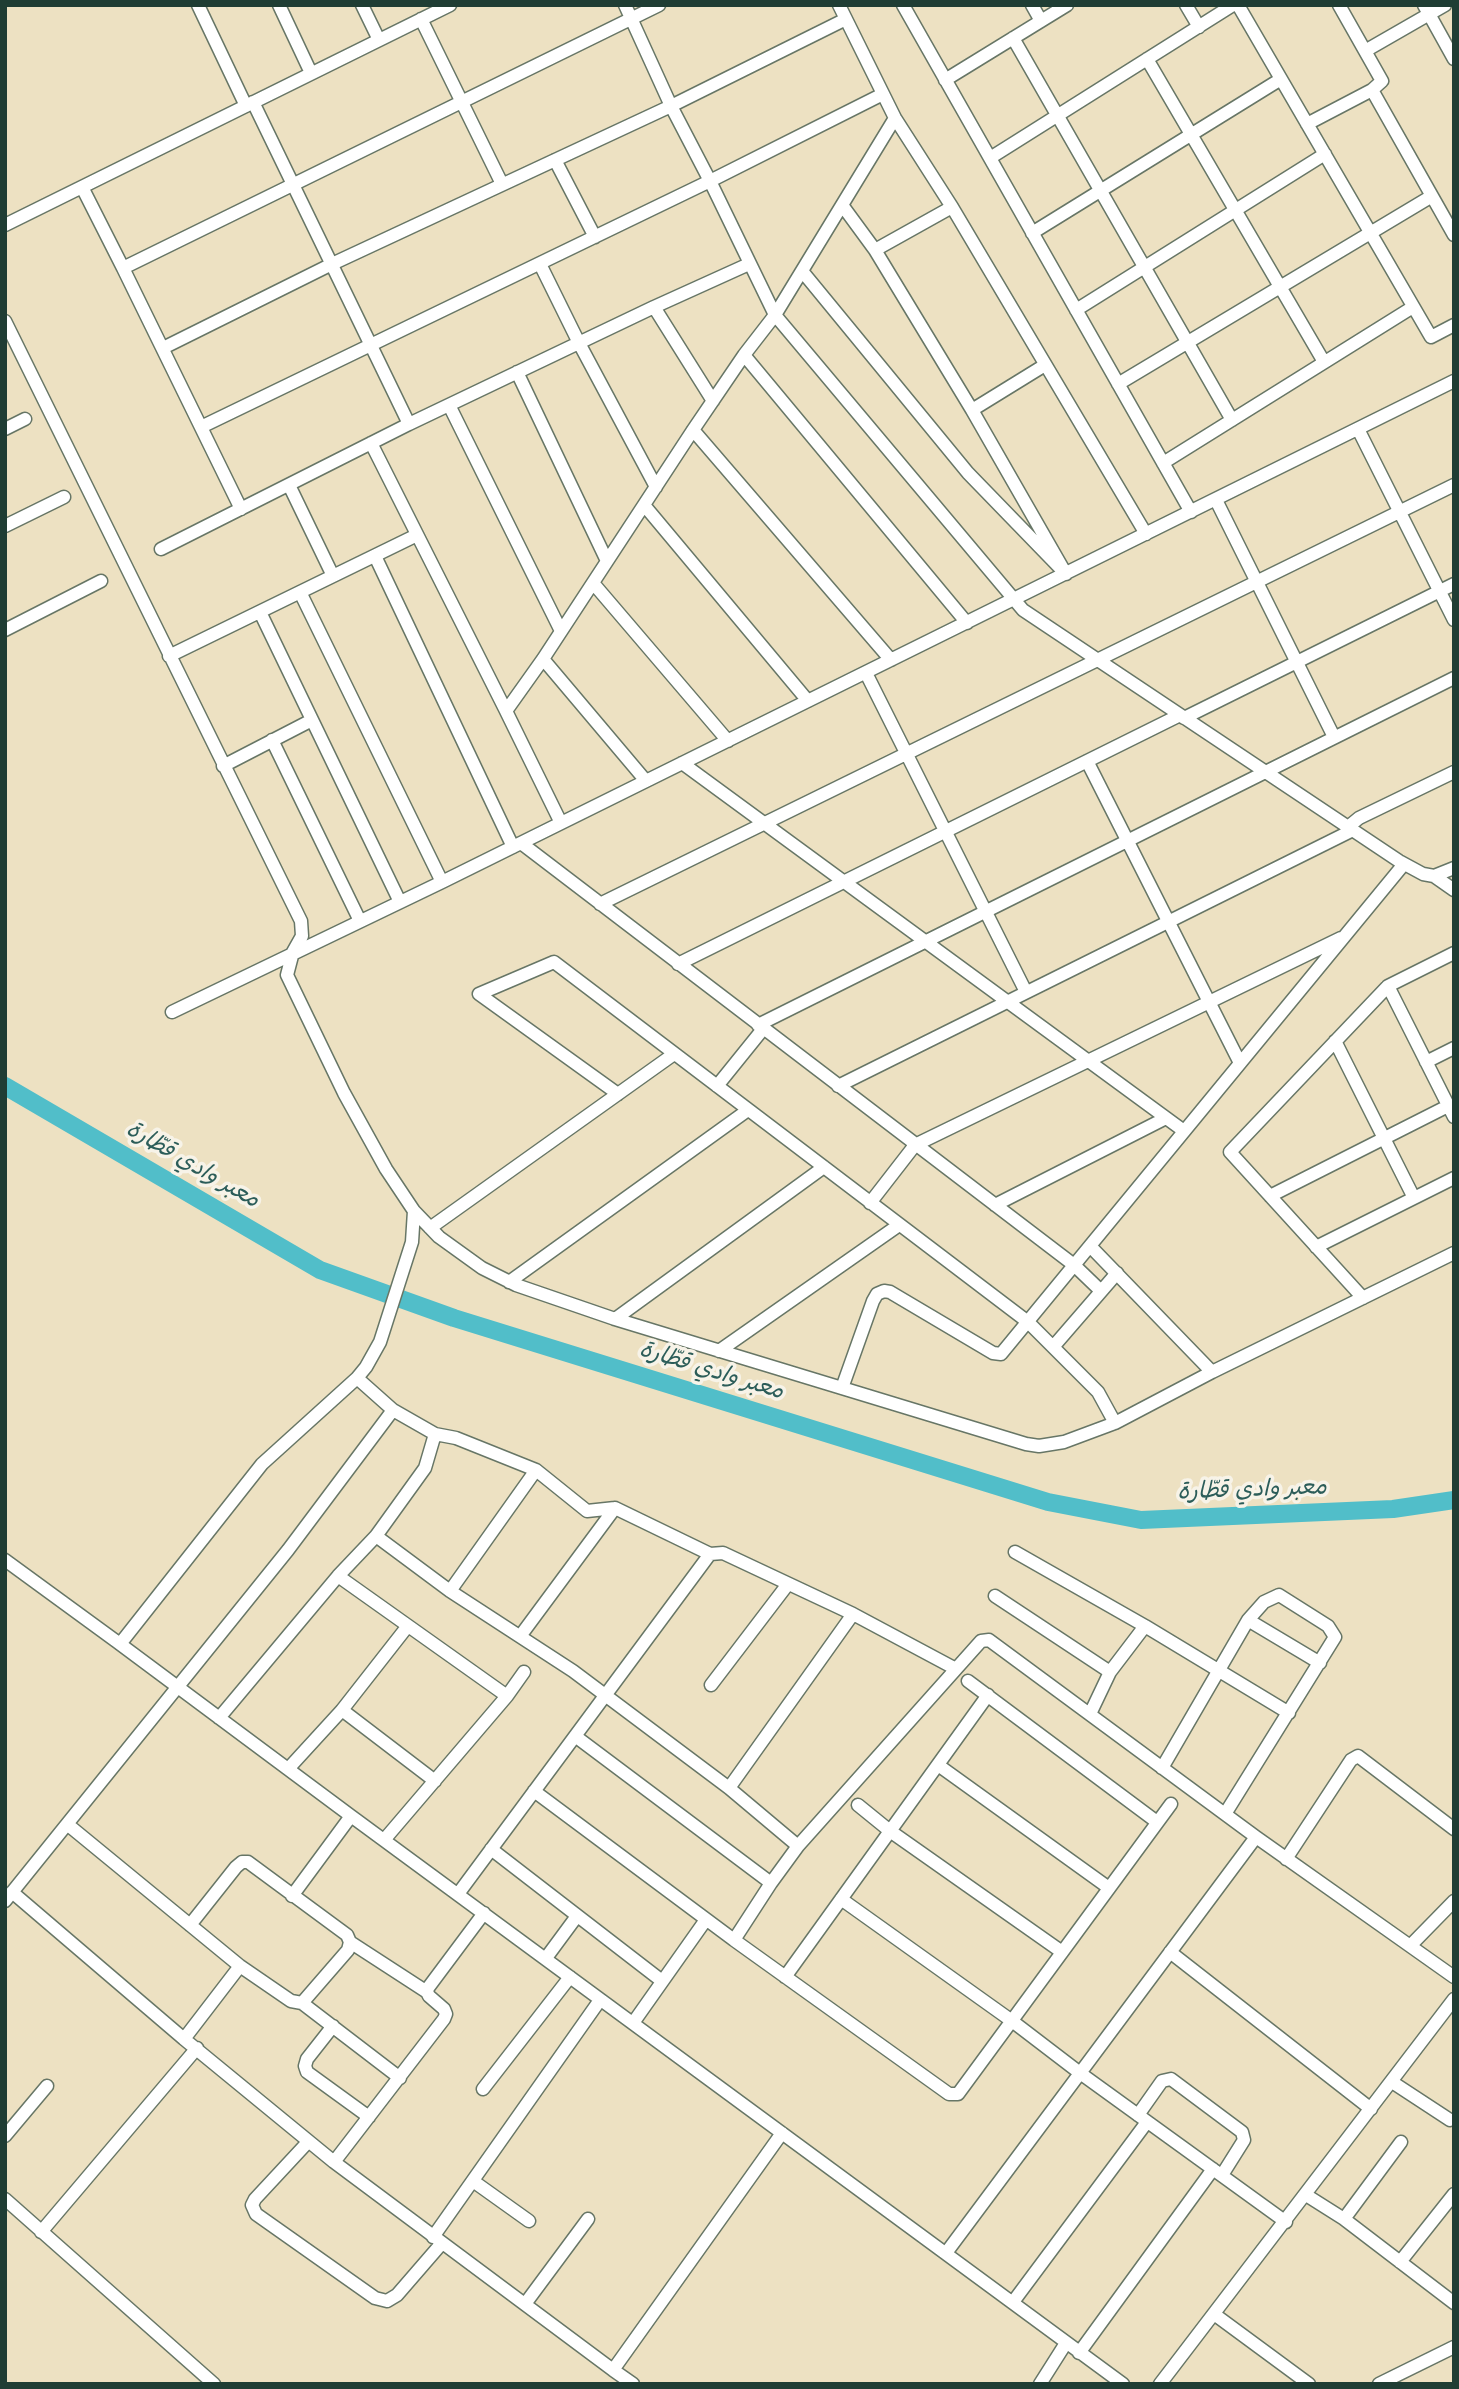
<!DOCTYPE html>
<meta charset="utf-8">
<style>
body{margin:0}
#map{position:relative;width:1459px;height:2389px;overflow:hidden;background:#ede1c2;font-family:Mynerve,sans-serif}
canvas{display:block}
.frame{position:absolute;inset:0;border:7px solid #1f3d34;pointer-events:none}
</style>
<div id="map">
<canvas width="1459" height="2389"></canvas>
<div class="frame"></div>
</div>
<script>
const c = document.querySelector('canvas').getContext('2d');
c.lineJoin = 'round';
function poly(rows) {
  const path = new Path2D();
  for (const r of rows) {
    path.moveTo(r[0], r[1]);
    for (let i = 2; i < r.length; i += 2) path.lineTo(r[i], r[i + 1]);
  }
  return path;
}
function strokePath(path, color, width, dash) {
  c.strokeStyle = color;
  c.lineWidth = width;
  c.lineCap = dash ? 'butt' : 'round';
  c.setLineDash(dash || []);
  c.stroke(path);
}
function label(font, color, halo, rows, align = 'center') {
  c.font = font + ' Mynerve,"Playpen Sans Arabic",sans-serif';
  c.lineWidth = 7;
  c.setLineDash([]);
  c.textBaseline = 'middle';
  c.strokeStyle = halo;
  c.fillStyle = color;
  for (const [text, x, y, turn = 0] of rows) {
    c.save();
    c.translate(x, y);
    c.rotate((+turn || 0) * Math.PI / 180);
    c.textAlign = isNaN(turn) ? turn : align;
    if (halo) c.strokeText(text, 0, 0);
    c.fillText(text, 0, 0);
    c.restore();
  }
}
strokePath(poly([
 [5,1086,320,1270,454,1318,1048,1502,1141,1520,1393,1509,1454,1500]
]), '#51bec9', 18);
const minor = poly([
 [198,5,246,106],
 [279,5,311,73],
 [362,5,379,40],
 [625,5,671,106,710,181,775,315,1023,610,1399,861,1423,874,1434,876,1454,868],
 [839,5,895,118,952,207,1146,534],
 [903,5,1191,512],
 [1032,5,1041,21],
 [1186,5,1199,27],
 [1238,5,1431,337,1454,325],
 [1339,5,1382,81,1372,90],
 [1424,5,1454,59],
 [421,19,502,184],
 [1013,38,1232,420],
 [1365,51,1445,5],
 [1147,59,1324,362],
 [945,80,1067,5],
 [253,102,409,424,654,307,713,401],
 [1307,124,1372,90,1454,235],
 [990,158,1233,5],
 [555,160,595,237],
 [82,187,123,268],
 [5,225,450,5],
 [1032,233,1281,79],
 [875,250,952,207],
 [540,264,579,343,656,487],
 [802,271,968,473,1066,574,972,410,875,250,842,205],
 [654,307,749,264],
 [1076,310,1325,154],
 [5,321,301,921,302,936,293,952,287,975,344,1093,386,1169,414,1211,439,1237,482,1268,516,1285,615,1319,1026,1444,1039,1446,1064,1442,1115,1423,1212,1372,1454,1253],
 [163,348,332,264,671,106,846,19],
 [744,355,967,623],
 [517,372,607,561],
 [1118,384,1432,196],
 [449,405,561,631],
 [972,410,1045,365],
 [201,427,710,181,883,94],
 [5,429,25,419],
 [1358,429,1454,620],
 [693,430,891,660],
 [371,443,506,711],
 [1163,463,1413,307],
 [289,485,333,576],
 [1216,500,1334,737],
 [644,505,808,701],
 [241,509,123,268,659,5],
 [5,526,64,497],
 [161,549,409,424],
 [375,556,513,847],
 [593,583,728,741],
 [300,592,442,882],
 [260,612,400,902],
 [5,630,101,581],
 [169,656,417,535],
 [543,659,646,781],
 [866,673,1026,992],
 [1184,718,1454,584],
 [272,740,360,921],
 [1087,761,1240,1063],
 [682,763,1184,1131],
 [223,766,312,720],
 [561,823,506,711,543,659,693,430,744,355,775,315,895,118],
 [1348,827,1359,818,1454,772],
 [521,843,1074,1265,1101,1291],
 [1434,876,1454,890],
 [600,904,1454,485],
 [678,964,1180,715],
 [1388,986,1454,1117],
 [172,1012,442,882,1454,381],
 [758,1025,1454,678],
 [1335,1041,1414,1198],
 [1426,1062,1454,1048],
 [717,1086,763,1029],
 [838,1086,1353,830],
 [618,1094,479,994,554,962,1028,1322,1098,1392,1115,1423],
 [1270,1196,1448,1106],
 [870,1203,915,1145,1341,938],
 [995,1205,1166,1118],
 [414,1211,412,1242,380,1342,366,1367,357,1378,262,1464,120,1644,351,1816,1123,2384],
 [430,1228,674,1054],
 [1090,1246,1212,1372],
 [1316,1247,1454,1178],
 [509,1282,748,1110],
 [1363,1298,1230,1152,1388,986,1454,953],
 [615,1319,824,1167],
 [1053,1347,1117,1273],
 [719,1351,899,1225],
 [357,1378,393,1410,435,1434,456,1438,536,1470,587,1511,615,1508,710,1554],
 [842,1388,873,1301,877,1294,884,1291,890,1292,993,1353,1001,1354,1404,864],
 [376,1536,450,1591,573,1671,729,1788,798,1846],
 [1015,1552,1145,1626,1289,1713],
 [5,1560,120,1644],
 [338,1576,507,1696],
 [450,1591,536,1470],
 [995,1596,1110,1672],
 [1248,1620,1320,1663],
 [521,1635,615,1508],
 [968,1681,1157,1822],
 [711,1685,788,1584],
 [342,1710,435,1781],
 [1090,1714,1110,1672,1145,1626],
 [219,1718,338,1576,376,1536,425,1468,435,1434],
 [575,1736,771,1883],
 [938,1765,1109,1888],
 [1162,1768,1248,1620,1264,1602,1279,1595,1328,1626,1335,1637,1225,1814],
 [288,1769,342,1710,407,1627],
 [729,1788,853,1614],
 [534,1791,734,1940,771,1883,798,1846,981,1641,989,1640,1256,1837,1454,1977],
 [858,1805,890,1831,1062,1952],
 [67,1824,240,1966,291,2001,302,2003,400,2078],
 [384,1840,507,1696,524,1672],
 [491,1849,662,1981],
 [1286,1859,1351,1760,1358,1756,1454,1829],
 [12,1892,184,2039,240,1966],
 [458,1894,710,1554,723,1553,853,1614,956,1669],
 [292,1896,351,1816],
 [841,1899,1012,2021,1080,2073,1286,2222],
 [5,1901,288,1550,393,1410],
 [190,1925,236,1867,242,1862,248,1862,347,1935,350,1942,427,1992],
 [734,1940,949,2094,958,2094,1171,1804],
 [1410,1946,1454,1901],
 [1170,1952,1371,2109],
 [546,1958,577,1916],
 [785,1977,988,1695],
 [302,2003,348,1950,350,1942],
 [633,2023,705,1921],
 [333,2026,307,2059,305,2066,307,2072,369,2117],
 [184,2039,334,2162,613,2370],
 [1392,2082,1450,2120],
 [483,2089,570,1977],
 [1138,2115,1162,2081,1171,2079,1242,2132,1244,2140,1222,2175],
 [5,2136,47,2086],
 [308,2142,255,2199,252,2205,256,2214,375,2298,387,2301,397,2295,442,2243],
 [334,2162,444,2019,446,2014,444,2009,429,1996,427,1992,428,1988,484,1913],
 [473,2181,529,2221],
 [1306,2195,1344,2219,1454,2303],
 [5,2199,214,2384],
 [1344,2219,1401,2142],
 [41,2232,197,2048],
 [433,2237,600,2000],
 [946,2253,1256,1837],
 [1400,2262,1454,2194],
 [1013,2302,1147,2122],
 [525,2304,588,2219],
 [1214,2314,1309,2384],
 [1079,2353,1213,2169],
 [633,2384,613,2370,782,2133],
 [1040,2384,1066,2343],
 [1160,2384,1454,1999],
 [1379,2384,1454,2347]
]);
strokePath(minor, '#677666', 15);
strokePath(minor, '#fff', 12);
label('italic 23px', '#2c5d59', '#f7f3e8', [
 ["معبر وادي قطّارة",192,1166,30],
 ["معبر وادي قطّارة",711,1372,17],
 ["معبر وادي قطّارة",1252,1491,-2]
]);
</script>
